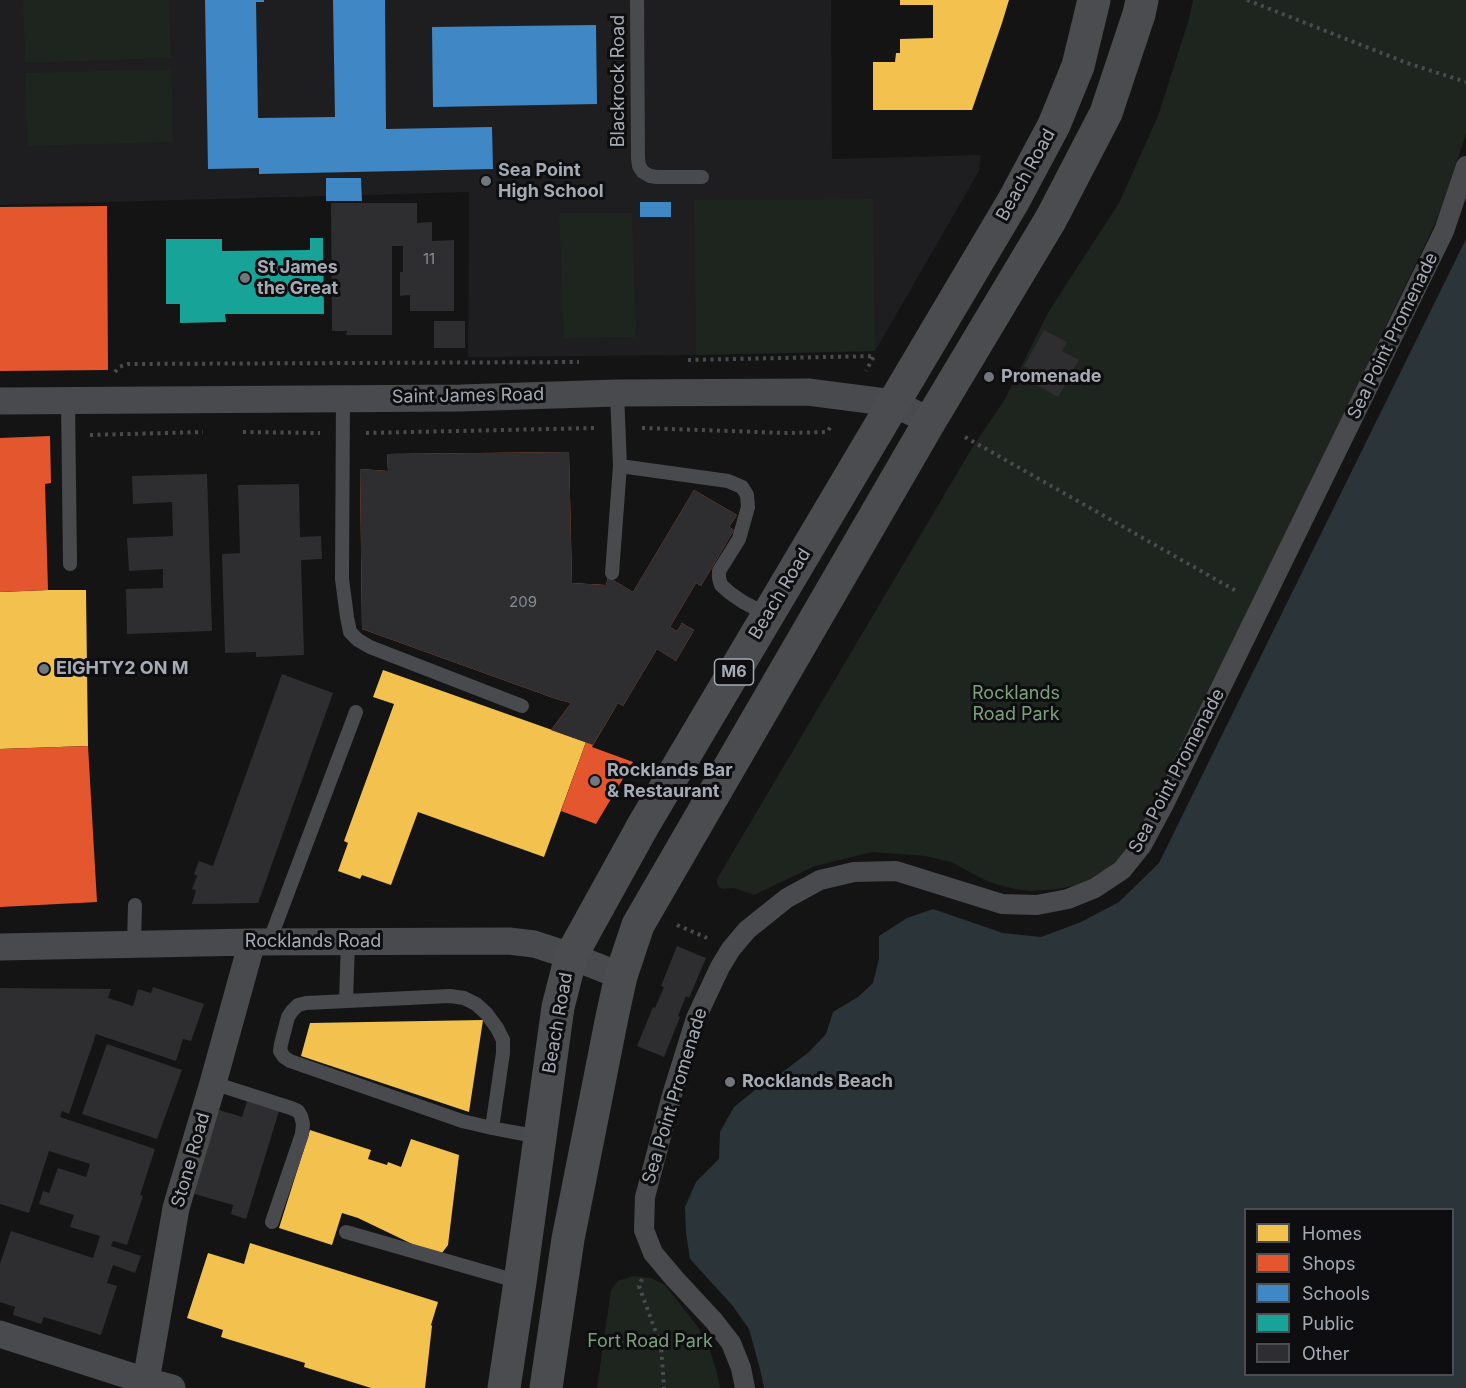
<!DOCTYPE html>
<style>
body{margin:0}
#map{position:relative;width:1466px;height:1388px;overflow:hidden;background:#141414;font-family:Inter,sans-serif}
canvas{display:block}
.legend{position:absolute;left:1244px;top:1208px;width:210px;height:168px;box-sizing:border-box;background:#0e0e10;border:2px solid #4a4d52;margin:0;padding:8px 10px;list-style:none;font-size:18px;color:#a5abb5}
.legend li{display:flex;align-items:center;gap:12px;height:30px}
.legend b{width:30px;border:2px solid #4a4d52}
</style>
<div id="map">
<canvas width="1466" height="1388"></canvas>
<ul class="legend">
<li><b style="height:16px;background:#f2c14e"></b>Homes</li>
<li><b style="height:16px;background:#e4572e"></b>Shops</li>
<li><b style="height:16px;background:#3f88c5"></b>Schools</li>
<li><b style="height:16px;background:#17a398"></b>Public</li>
<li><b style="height:16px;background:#2e2e30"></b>Other</li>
</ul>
</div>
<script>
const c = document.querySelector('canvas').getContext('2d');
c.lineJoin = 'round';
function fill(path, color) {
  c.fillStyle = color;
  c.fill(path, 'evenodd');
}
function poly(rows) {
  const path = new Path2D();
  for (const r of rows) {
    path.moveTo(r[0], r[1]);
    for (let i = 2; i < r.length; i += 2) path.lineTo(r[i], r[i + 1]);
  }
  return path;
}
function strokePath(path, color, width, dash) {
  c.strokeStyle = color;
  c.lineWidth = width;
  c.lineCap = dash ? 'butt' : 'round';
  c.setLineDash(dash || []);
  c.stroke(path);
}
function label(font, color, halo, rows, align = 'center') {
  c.font = font + ' Inter,sans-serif';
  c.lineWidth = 6;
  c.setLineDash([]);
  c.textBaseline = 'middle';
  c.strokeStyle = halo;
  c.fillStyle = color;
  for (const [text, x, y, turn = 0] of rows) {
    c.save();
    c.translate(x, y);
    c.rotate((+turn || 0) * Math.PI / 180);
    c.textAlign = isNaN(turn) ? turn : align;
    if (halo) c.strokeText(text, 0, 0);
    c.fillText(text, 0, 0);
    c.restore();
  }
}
fill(poly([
 [0,0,831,0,832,159,981,155,979,171,875,351,696,355,468,357,469,192,0,205]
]), '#1e1e20');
fill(poly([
 [23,0,169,0,171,58,25,63],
 [1193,0,1466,0,1466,134,1442,206,1432,230,1147,823,1130,849,1108,868,1088,880,1077,885,1058,889,1030,891,1015,889,995,884,981,878,951,862,925,856,872,852,815,866,754,895,734,888,723,889,719,887,717,884,717,879,972,448,1005,399,1049,311,1119,203,1158,116,1189,19],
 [171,69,173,142,28,146,25,73],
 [873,199,875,351,696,355,694,200],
 [559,213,632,213,636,337,564,338],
 [633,1276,651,1278,665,1285,698,1327,709,1347,717,1373,720,1388,597,1388,611,1290,618,1281]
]), '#1e241e');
fill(poly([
 [1466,239,1466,1388,764,1388,760,1369,749,1329,732,1305,690,1259,686,1233,685,1207,696,1182,719,1159,720,1132,734,1107,755,1090,780,1074,809,1052,826,1034,833,1012,858,997,873,983,879,959,879,936,907,918,933,909,1003,933,1041,937,1081,922,1119,902,1159,863],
 [1246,1210,1452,1210,1452,1374,1246,1374]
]), '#2b3439');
fill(poly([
 [900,0,1009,0,1002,23,972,110,873,110,873,62,895,62,896,53,900,53,900,39,933,38,933,5,900,5],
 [48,590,86,590,88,746,0,749,0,592],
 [383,670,586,742,544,857,418,812,391,885,362,875,360,879,338,871,348,843,344,841,394,704,373,697],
 [483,1020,469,1112,301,1056,310,1023],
 [310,1130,371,1150,368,1159,387,1165,388,1162,401,1167,411,1139,459,1155,448,1245,442,1253,433,1254,358,1218,342,1213,332,1245,279,1228],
 [250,1243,438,1302,431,1325,432,1326,425,1388,371,1388,304,1367,305,1363,221,1337,223,1330,187,1318,208,1253,244,1264]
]), '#f2c14e');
fill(poly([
 [107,206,108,370,0,371,0,207],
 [50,436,51,483,45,484,48,590,0,592,0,438],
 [569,452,572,583,606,585,608,577,633,592,694,490,737,515,729,527,734,530,701,586,696,583,670,627,677,631,682,623,694,630,676,661,657,649,623,706,618,703,592,747,633,762,596,824,561,811,586,742,551,730,571,703,556,699,362,629,360,469,388,471,387,454],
 [579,612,594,615,612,625,577,680,563,673,565,663,530,652,529,619,579,620],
 [88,746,97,902,0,907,0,749]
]), '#e4572e');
fill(poly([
 [205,0,264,0,264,2,256,2,258,118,335,117,333,0,385,0,386,129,492,127,493,169,259,174,259,168,208,169],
 [596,25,597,104,433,107,432,27],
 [326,178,361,178,362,201,326,201],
 [640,202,671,202,671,217,640,217]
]), '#3f88c5');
fill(poly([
 [310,238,323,238,324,314,225,314,226,322,180,323,180,304,166,304,166,239,222,239,222,251,310,250]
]), '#17a398');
fill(poly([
 [331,203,417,203,417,223,432,222,432,241,454,240,454,311,410,311,410,295,400,296,400,272,403,272,403,246,392,246,392,335,346,335,347,331,332,331],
 [434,321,465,321,465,348,434,348],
 [1044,330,1067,342,1062,351,1079,360,1058,397,1033,383,1039,374,1024,366],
 [569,452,572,583,606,585,608,577,633,592,694,490,737,515,729,527,734,530,701,586,696,583,670,627,677,631,682,623,694,630,676,661,657,649,623,706,618,703,593,745,551,730,571,703,556,699,362,629,360,469,388,471,387,454],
 [207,474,212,631,127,634,126,589,163,588,163,569,129,571,127,538,173,536,172,502,133,504,132,476],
 [299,484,300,537,321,536,322,559,301,560,304,655,256,657,256,652,225,653,222,554,240,553,238,485],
 [282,674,333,693,258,903,192,904,196,890,192,889,197,876,194,874,199,861,213,866],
 [677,946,706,958,689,998,686,996,678,1016,680,1017,664,1057,637,1046,653,1007,655,1008,664,987,661,986],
 [153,987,204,1004,191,1041,183,1039,176,1061,96,1034,69,1114,62,1111,60,1117,155,1149,140,1195,143,1196,127,1245,113,1241,111,1246,141,1256,135,1273,113,1265,107,1283,117,1286,101,1335,44,1317,41,1324,13,1315,15,1307,0,1302,0,1264,11,1231,93,1258,100,1236,70,1227,74,1215,39,1204,43,1191,49,1193,58,1168,86,1177,90,1164,49,1151,29,1213,0,1204,0,988,111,989,108,998,133,1006,138,989,151,993],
 [107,1044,182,1070,157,1139,82,1114],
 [247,1101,279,1111,246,1219,231,1214,233,1205,191,1193,216,1109,242,1117]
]), '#2e2e30');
strokePath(poly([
 [1247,0,1407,63,1466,82],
 [688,360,874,356,866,371],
 [115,372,119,367,128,364,579,362],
 [642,428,787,433,827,432,832,425],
 [243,432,320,433],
 [366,433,596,428],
 [90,435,203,432],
 [965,437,1238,592],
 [677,925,707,938],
 [642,1279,639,1286,661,1346,664,1388]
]), '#4a4b4f', 4, [3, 4.5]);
strokePath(poly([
 [637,0,638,158,639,166,643,172,650,176,657,177,702,177],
 [343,398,342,579,347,617,350,632,358,640,370,647,522,706],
 [68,401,70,564],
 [620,466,728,481,742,487,747,495,748,507,739,539,719,571,719,578,721,585,730,593,743,602,768,615],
 [612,573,620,466,617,393],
 [269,942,356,712],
 [134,944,135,905],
 [346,1001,348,941],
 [213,1083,291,1108,298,1111,301,1116,303,1124,302,1134,272,1222],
 [492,1128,503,1053,503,1040,497,1028,486,1013,476,1004,464,998,450,996,306,1003,298,1005,292,1011,288,1017,281,1044,280,1051,284,1057,290,1061,462,1121,492,1128,502,1130,540,1137],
 [346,1232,520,1282]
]), '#484a4d', 14);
strokePath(poly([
 [745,1388,741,1368,731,1343,714,1321,674,1278,653,1253,644,1230,645,1197,672,1095,696,1018,720,967,731,949,747,930,787,898,820,880,854,872,896,871,1002,904,1037,905,1068,899,1095,888,1122,870,1142,845,1163,806,1444,231,1466,166]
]), '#484a4d', 20);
strokePath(poly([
 [0,401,461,398,617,393,808,392,893,403,930,421],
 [0,947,252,942,509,941,534,944,571,956,621,976],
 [0,1334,146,1381,172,1388],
 [146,1381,176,1208,213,1083,252,942]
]), '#484a4d', 27);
strokePath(poly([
 [504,1388,520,1282,558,1007,571,956,644,824,1014,200,1054,125,1078,66,1094,0],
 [546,1388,568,1239,612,1017,621,976,638,925,930,421,1051,219,1106,113,1139,14,1142,0]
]), '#4a4c4f', 33);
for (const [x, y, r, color] of [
 [486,181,6,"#72767d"],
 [245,278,6,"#72767d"],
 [989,377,6,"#72767d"],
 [44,669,6,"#72767d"],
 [595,781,6,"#72767d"],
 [730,1082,6,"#72767d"]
]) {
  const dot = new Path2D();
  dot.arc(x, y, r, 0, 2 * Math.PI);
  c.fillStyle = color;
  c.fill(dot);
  strokePath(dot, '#0e0e10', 2);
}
label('15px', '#878c94', null, [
 ["11",429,259],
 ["209",523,602]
]);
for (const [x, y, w] of [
 [734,672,39]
]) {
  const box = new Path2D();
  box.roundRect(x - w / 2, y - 13, w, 26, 4.5);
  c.fillStyle = '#0e0e10';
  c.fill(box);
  strokePath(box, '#a5abb5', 1.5);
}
label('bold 16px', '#a5abb5', null, [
 ["M6",734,672]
]);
label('18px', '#a5abb5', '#0e0e10', [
 ["Blackrock Road",619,81,-90],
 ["Beach Road",1026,175,-61],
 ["Sea Point Promenade",1393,336,-64],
 ["Saint James Road",468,396,-1],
 ["Beach Road",780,594,-59],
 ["Sea Point Promenade",1177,771,-62],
 ["Rocklands Road",313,942],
 ["Beach Road",558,1023,-80],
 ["Sea Point Promenade",675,1096,-73],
 ["Stone Road",191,1160,-74]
]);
label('bold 18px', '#a5abb5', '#0e0e10', [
 ["Sea Point",498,171],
 ["High School",498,192],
 ["St James",257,268],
 ["the Great",257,289],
 ["Promenade",1001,377],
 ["EIGHTY2 ON M",56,669],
 ["Rocklands Bar",607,771],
 ["& Restaurant",607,792],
 ["Rocklands Beach",742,1082]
], 'left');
label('18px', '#7da07c', '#0e0e10', [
 ["Rocklands",1016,694],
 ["Road Park",1016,715],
 ["Fort Road Park",650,1342]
]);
</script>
